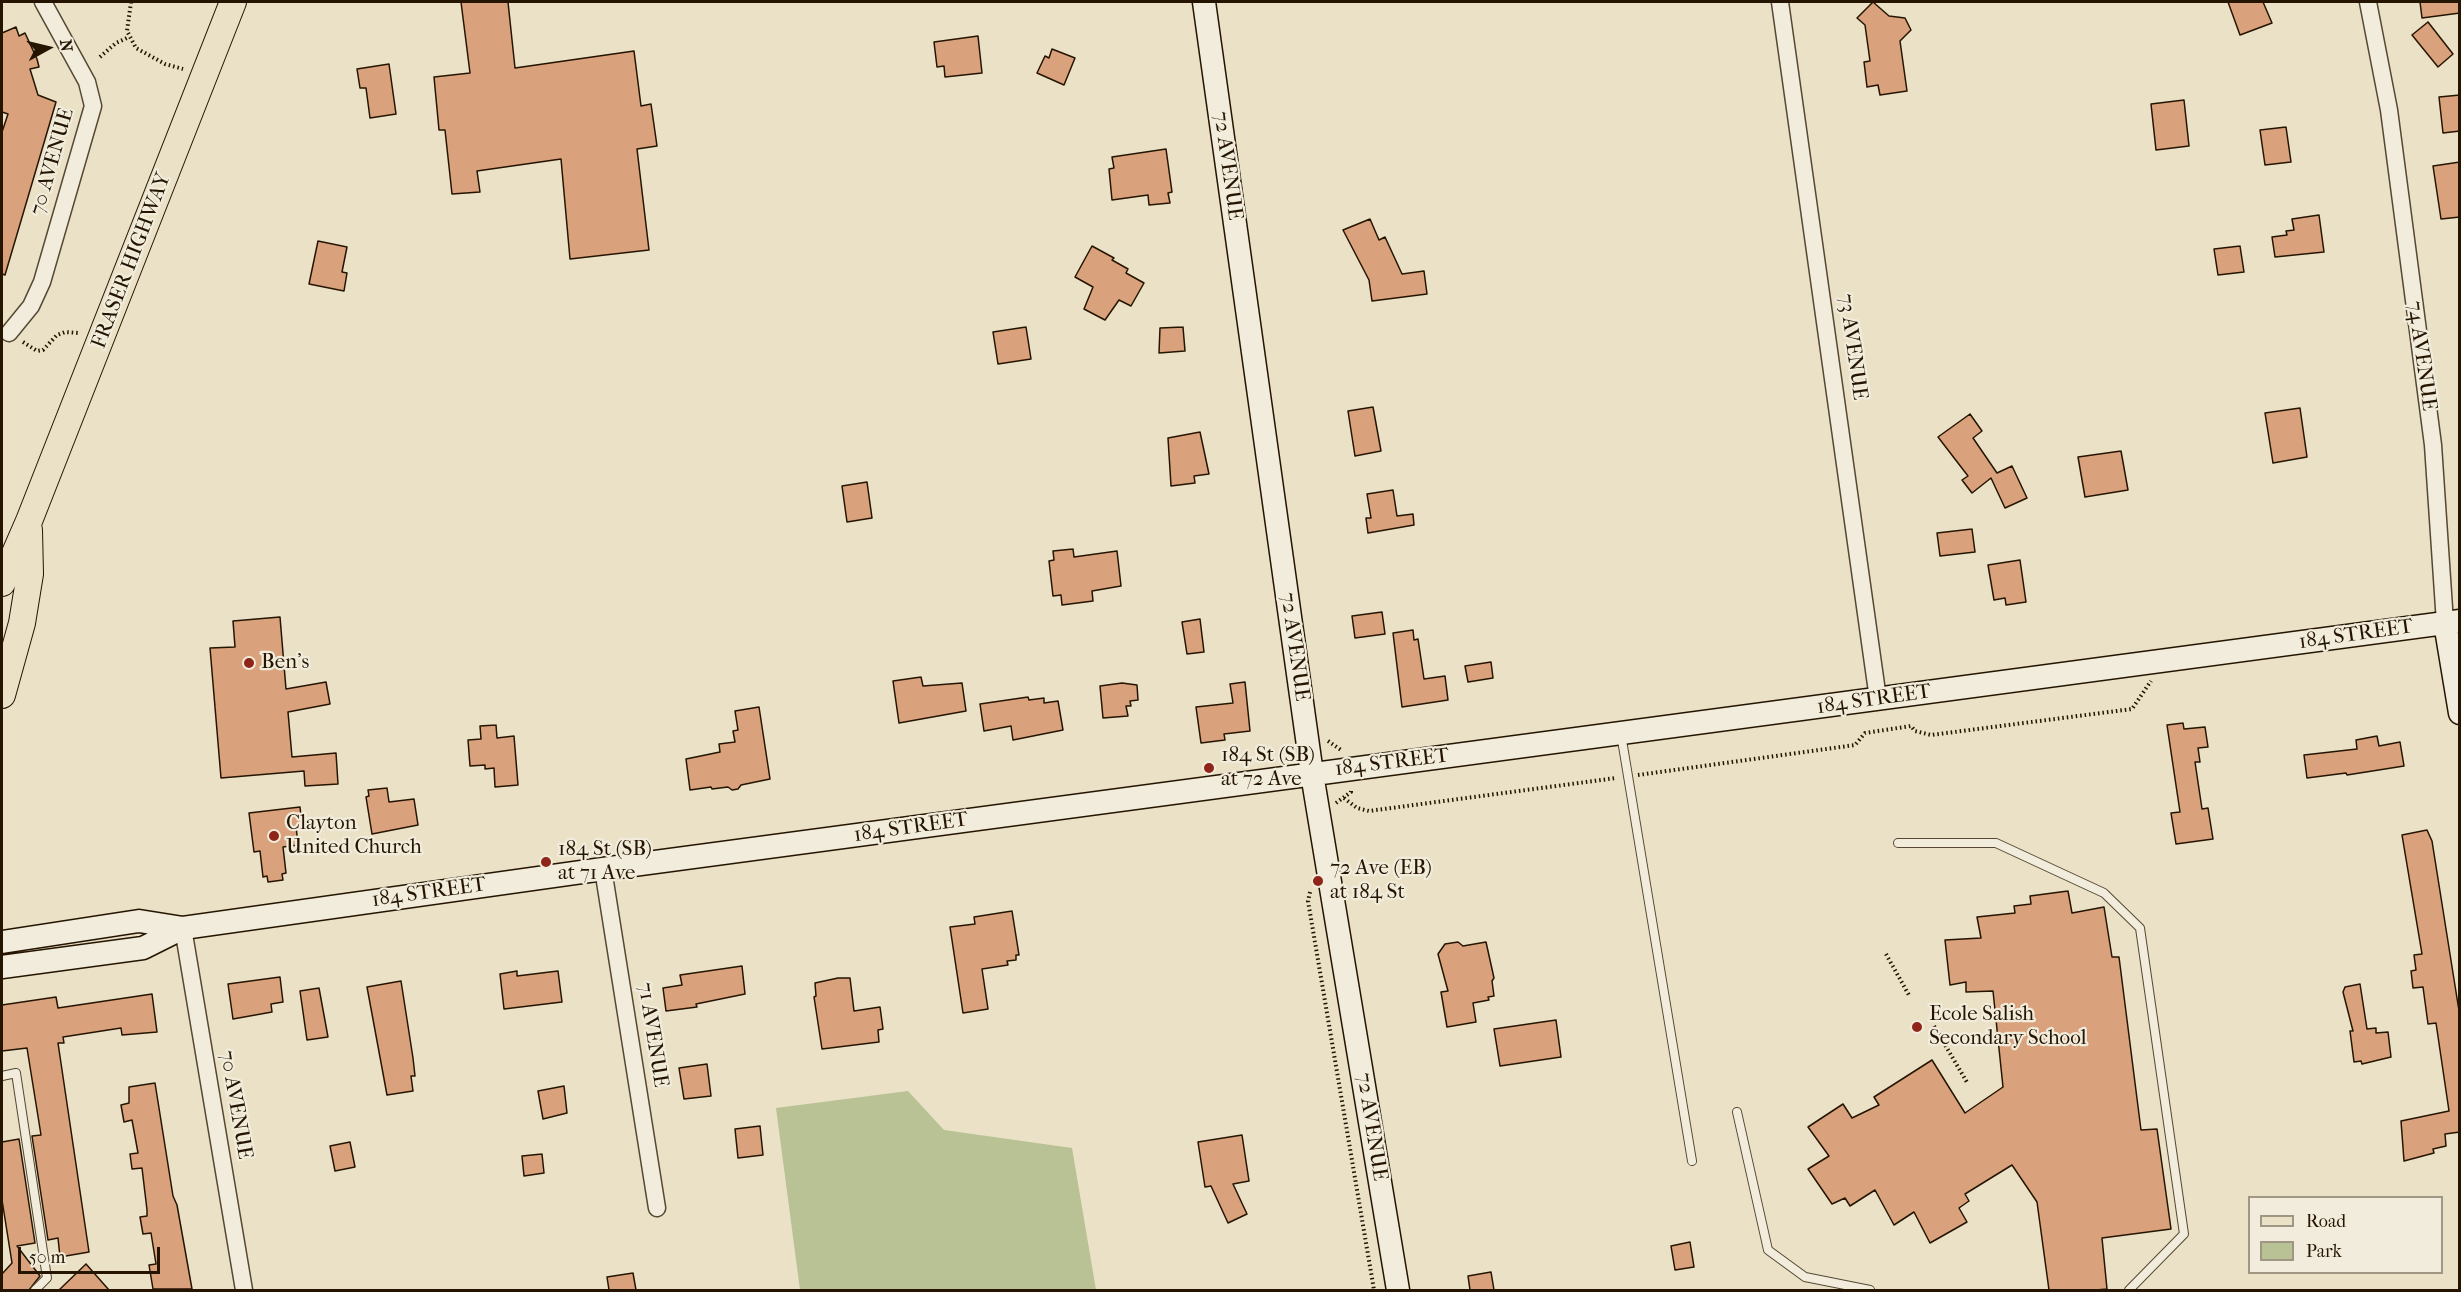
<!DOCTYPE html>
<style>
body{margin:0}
#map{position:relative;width:2461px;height:1292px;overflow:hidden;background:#eae1c7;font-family:"IM FELL French Canon",serif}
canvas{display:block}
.frame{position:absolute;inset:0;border:3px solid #251500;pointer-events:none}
.legend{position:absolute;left:2248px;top:1196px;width:195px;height:78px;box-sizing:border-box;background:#f1ecdb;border:2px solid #9f9683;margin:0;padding:8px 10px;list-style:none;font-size:18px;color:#251500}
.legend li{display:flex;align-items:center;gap:12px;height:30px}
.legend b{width:30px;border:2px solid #9f9683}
.north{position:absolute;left:18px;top:18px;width:60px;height:60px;-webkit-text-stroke:4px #f1ecdb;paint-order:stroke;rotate:82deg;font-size:16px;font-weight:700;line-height:24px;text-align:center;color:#251500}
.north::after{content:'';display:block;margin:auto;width:21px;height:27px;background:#251500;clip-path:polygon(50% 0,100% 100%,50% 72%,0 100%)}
.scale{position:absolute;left:18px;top:1247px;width:142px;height:27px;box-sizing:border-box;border:3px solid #251500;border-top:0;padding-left:8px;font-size:18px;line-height:21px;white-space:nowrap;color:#251500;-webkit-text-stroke:4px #f1ecdb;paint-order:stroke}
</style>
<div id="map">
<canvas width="2461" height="1292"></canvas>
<div class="frame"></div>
<ul class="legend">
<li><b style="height:8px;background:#eae1c7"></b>Road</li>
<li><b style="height:16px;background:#b9c294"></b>Park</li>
</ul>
<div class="north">N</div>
<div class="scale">50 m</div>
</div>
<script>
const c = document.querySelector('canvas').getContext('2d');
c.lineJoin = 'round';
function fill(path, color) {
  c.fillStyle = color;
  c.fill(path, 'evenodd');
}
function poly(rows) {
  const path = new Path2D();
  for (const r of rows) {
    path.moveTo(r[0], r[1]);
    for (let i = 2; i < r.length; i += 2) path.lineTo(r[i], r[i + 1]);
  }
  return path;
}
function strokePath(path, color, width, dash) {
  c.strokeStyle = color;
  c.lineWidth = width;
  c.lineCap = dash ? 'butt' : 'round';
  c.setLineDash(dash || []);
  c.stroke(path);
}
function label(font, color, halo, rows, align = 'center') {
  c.font = font + ' "IM FELL French Canon",serif';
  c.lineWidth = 4.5;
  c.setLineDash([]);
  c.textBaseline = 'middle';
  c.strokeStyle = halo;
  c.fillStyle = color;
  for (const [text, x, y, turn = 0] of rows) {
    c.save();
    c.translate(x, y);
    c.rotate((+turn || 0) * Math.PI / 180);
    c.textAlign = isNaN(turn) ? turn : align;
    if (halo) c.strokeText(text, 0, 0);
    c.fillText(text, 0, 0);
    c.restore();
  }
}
fill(poly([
 [908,1091,944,1130,1072,1148,1096,1290,800,1290,776,1108]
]), '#b9c294');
const building = poly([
 [461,2,508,2,515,68,634,51,641,106,651,104,657,146,637,149,649,250,570,259,561,159,477,171,480,192,452,194,445,130,439,130,434,77,470,73,461,2],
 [1873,2,1889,16,1905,18,1911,30,1900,41,1907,91,1880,95,1878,85,1867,87,1864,62,1870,61,1865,25,1857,18,1873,2],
 [2228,2,2263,2,2272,23,2240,35,2228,2],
 [2420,2,2460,2,2460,13,2422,18,2420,2],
 [2428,22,2453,54,2438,67,2412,35,2428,22],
 [16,27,19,36,25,33,37,59,39,67,30,69,38,95,56,102,5,275,2,274,2,132,8,114,2,112,2,33,16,27],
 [978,36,982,73,945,77,944,66,937,67,934,42,978,36],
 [1052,49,1075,58,1064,85,1037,73,1045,56,1049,58,1052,49],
 [389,64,396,114,370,118,366,88,360,88,357,69,389,64],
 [2460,95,2460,131,2443,133,2439,97,2460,95],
 [2184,100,2189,146,2156,150,2151,104,2184,100],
 [2286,127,2291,162,2265,165,2260,130,2286,127],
 [1166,149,1172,192,1168,193,1170,203,1149,205,1148,195,1112,200,1109,169,1114,168,1112,157,1166,149],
 [2460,162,2460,217,2441,219,2433,166,2460,162],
 [2319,215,2324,252,2275,257,2272,237,2287,235,2286,231,2294,230,2292,219,2319,215],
 [1370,219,1379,240,1385,237,1402,274,1424,271,1427,294,1372,301,1369,280,1343,230,1370,219],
 [318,241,347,247,342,272,347,273,344,291,309,284,318,241],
 [1092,246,1114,258,1112,260,1128,269,1126,273,1144,283,1131,306,1119,300,1105,320,1084,309,1093,287,1075,277,1092,246],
 [2240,246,2244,272,2218,275,2214,249,2240,246],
 [1026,327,1031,359,998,364,993,332,1026,327],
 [1183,327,1185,351,1159,353,1160,328,1183,327],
 [1373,407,1381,451,1355,456,1348,411,1373,407],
 [2300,408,2307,457,2273,463,2265,413,2300,408],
 [1970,414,1982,431,1973,438,1997,473,2012,466,2027,498,2005,508,1991,478,1972,493,1962,480,1968,476,1938,437,1970,414],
 [1200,432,1209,474,1194,476,1195,483,1171,486,1168,438,1200,432],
 [2121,451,2128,490,2085,497,2078,457,2121,451],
 [867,482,872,518,847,522,842,486,867,482],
 [1393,490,1397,516,1413,514,1414,525,1368,533,1366,518,1371,518,1367,494,1393,490],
 [1972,529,1975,552,1940,556,1937,533,1972,529],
 [1073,549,1074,557,1117,551,1121,586,1092,591,1093,601,1062,605,1061,595,1053,596,1049,561,1054,560,1053,551,1073,549],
 [2020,560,2026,602,2006,605,2005,598,1994,600,1988,565,2020,560],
 [1382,612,1385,634,1355,638,1352,616,1382,612],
 [280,617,286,689,326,682,330,704,288,712,292,757,336,753,338,784,305,786,304,771,221,778,210,648,235,647,233,621,280,617],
 [1200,619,1204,652,1187,654,1182,622,1200,619],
 [1413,630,1414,640,1418,639,1424,679,1445,676,1448,700,1402,707,1393,633,1413,630],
 [1491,662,1493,678,1468,682,1465,666,1491,662],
 [921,677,923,686,962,683,966,711,899,723,893,681,921,677],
 [1245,682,1250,731,1224,734,1225,740,1201,743,1196,707,1233,703,1230,684,1245,682],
 [1122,683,1137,685,1138,700,1130,701,1131,706,1126,706,1128,716,1103,718,1100,686,1122,683],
 [1028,697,1029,700,1044,698,1044,703,1058,701,1063,730,1013,740,1011,726,984,731,980,704,1028,697],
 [759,707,770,779,741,785,738,789,732,790,728,787,712,789,711,787,690,790,686,759,720,752,719,744,735,742,733,731,738,730,735,711,759,707],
 [2183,723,2184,729,2205,727,2208,747,2198,748,2200,762,2195,762,2202,809,2208,808,2213,839,2176,844,2171,813,2180,812,2167,725,2183,723],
 [496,725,497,738,514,736,518,785,495,787,494,768,485,769,485,765,470,766,468,740,481,739,480,726,496,725],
 [2377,736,2379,746,2400,742,2404,766,2347,775,2346,773,2307,778,2304,755,2357,749,2356,740,2377,736],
 [387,788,389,802,414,799,418,825,372,834,366,797,369,796,368,790,387,788],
 [300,807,302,825,296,826,298,845,283,847,286,873,282,874,283,880,268,882,267,876,263,877,260,851,254,852,249,813,300,807],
 [2427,830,2432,841,2460,1017,2460,1132,2445,1134,2446,1146,2433,1149,2434,1153,2404,1161,2401,1121,2449,1111,2436,1023,2428,1024,2423,987,2413,988,2411,971,2416,970,2414,955,2422,954,2402,835,2427,830],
 [2068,891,2072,913,2104,907,2112,957,2119,957,2141,1130,2157,1129,2171,1229,2102,1238,2107,1289,2096,1290,2049,1290,2037,1202,2012,1165,1965,1194,1969,1201,1959,1208,1967,1222,1930,1243,1914,1212,1894,1225,1875,1190,1850,1206,1845,1198,1832,1204,1808,1169,1829,1156,1808,1127,1843,1104,1852,1118,1879,1105,1874,1097,1932,1060,1965,1113,2003,1087,1993,991,1966,992,1966,982,1950,985,1945,940,1981,938,1977,917,2015,913,2014,906,2031,904,2030,896,2068,891],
 [1012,911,1019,955,1016,955,1016,960,1007,961,1008,965,982,969,988,1009,963,1013,950,927,975,924,974,917,1012,911],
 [1458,942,1463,946,1486,942,1494,978,1492,981,1494,996,1488,997,1489,1000,1473,1003,1476,1022,1447,1027,1441,992,1448,991,1438,954,1445,944,1458,942],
 [742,966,745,994,696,1004,697,1007,666,1011,663,988,682,985,680,975,742,966],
 [517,971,517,976,558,971,562,1002,504,1009,500,974,517,971],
 [280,977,283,1002,271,1004,272,1012,233,1019,228,984,280,977],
 [838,978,850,978,854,1011,880,1007,883,1029,878,1030,879,1042,822,1049,814,997,816,996,815,983,838,978],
 [401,981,413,1058,415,1076,411,1076,413,1091,387,1095,367,987,401,981],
 [2360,984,2367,1029,2376,1028,2376,1033,2388,1032,2391,1057,2362,1064,2361,1061,2354,1062,2350,1031,2353,1031,2343,992,2345,987,2360,984],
 [319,988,328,1037,307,1040,300,991,319,988],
 [152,994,157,1032,122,1035,121,1028,63,1037,64,1043,58,1043,89,1252,60,1257,58,1238,48,1240,32,1136,41,1135,27,1048,2,1051,2,1005,56,997,58,1008,152,994],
 [1556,1020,1561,1057,1500,1066,1494,1029,1556,1020],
 [707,1064,711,1096,684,1099,679,1068,707,1064],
 [155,1083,173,1196,177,1205,192,1289,153,1289,149,1265,156,1264,151,1233,143,1234,140,1217,147,1216,147,1210,142,1168,132,1169,130,1154,138,1153,132,1120,124,1122,121,1105,129,1103,129,1087,155,1083],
 [564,1086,567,1113,543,1119,538,1091,564,1086],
 [760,1126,763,1155,738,1158,735,1129,760,1126],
 [1242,1135,1249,1181,1233,1184,1247,1214,1228,1223,1211,1186,1205,1187,1198,1142,1242,1135],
 [19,1139,35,1243,17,1246,40,1276,29,1290,2,1290,2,1274,12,1263,2,1200,2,1142,19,1139],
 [350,1142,355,1167,335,1171,330,1146,350,1142],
 [542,1154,544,1173,524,1176,522,1156,542,1154],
 [1690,1242,1694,1267,1675,1270,1671,1246,1690,1242],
 [86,1264,109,1290,59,1290,86,1264],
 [1491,1272,1494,1290,1470,1290,1468,1276,1491,1272],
 [633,1273,636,1290,609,1290,607,1277,633,1273]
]);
fill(building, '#daa17d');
strokePath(building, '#251500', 1.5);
const lane = poly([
 [1621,734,1692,1161],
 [1898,843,1996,843,2104,893,2140,928,2184,1234,2129,1290],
 [2,1076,16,1073,47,1278,35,1290],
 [1737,1112,1768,1250,1805,1277,1870,1290]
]);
const street = poly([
 [1780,2,1878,699],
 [2368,2,2389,110,2433,445,2445,623],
 [9,333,31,306,42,282,93,106,87,82,43,2],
 [603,869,657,1208],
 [183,928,244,1290]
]);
const secondary = poly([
 [1204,2,1312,774,1398,1290],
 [2445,623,2460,713],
 [2,942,139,921,183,928,603,869,2460,621],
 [2,967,143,948,183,928]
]);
const primary = poly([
 [2,583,29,521,233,2],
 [2,695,22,623,30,574,29,530]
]);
strokePath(lane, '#564832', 10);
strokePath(street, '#564832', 19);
strokePath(secondary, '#251500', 25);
strokePath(primary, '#251500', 28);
strokePath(poly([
 [131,2,127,31,136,48,165,64,183,69],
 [100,57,116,43,129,37],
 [23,342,37,351,43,350,57,335,65,332,78,333],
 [1328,741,1341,750],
 [1638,775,1855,745,1865,733,1911,726,1915,731,1931,735,2132,709,2151,681],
 [1344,798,1357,808,1369,811,1616,778],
 [1336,803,1351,792,1351,788],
 [1310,892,1308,901,1374,1290],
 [1886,954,1910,997],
 [1934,1026,1968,1084]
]), '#251500', 4, [1.5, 3]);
strokePath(lane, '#f1ecdb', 8);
strokePath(street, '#f1ecdb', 16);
strokePath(secondary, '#f1ecdb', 22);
strokePath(primary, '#eae1c7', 26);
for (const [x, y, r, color] of [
 [249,663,6,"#8f2418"],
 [1209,768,6,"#8f2418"],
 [274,836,6,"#8f2418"],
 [546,862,6,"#8f2418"],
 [1318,881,6,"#8f2418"],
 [1917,1027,6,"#8f2418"]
]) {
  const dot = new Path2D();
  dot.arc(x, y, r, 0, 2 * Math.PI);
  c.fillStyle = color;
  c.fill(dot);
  strokePath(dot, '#f1ecdb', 2);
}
label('21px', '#251500', '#f1ecdb', [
 ["70 AVENUE",53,162,-74],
 ["72 AVENUE",1227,166,82],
 ["FRASER HIGHWAY",132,261,-69],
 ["73 AVENUE",1852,347,82],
 ["74 AVENUE",2421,356,82],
 ["184 STREET",2356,635,-8],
 ["72 AVENUE",1294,647,82],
 ["184 STREET",1874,700,-8],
 ["184 STREET",1392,763,-7],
 ["184 STREET",911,828,-8],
 ["184 STREET",429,893,-8],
 ["71 AVENUE",652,1035,81],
 ["70 AVENUE",235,1105,80],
 ["72 AVENUE",1371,1127,81]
]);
label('21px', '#251500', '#f1ecdb', [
 ["Ben's",261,663],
 ["184 St (SB)",1221,756],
 ["at 72 Ave",1221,780],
 ["Clayton",286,824],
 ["United Church",286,848],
 ["184 St (SB)",558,850],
 ["at 71 Ave",558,874],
 ["72 Ave (EB)",1330,869],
 ["at 184 St",1330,893],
 ["Ecole Salish",1929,1015],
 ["Secondary School",1929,1039]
], 'left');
</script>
